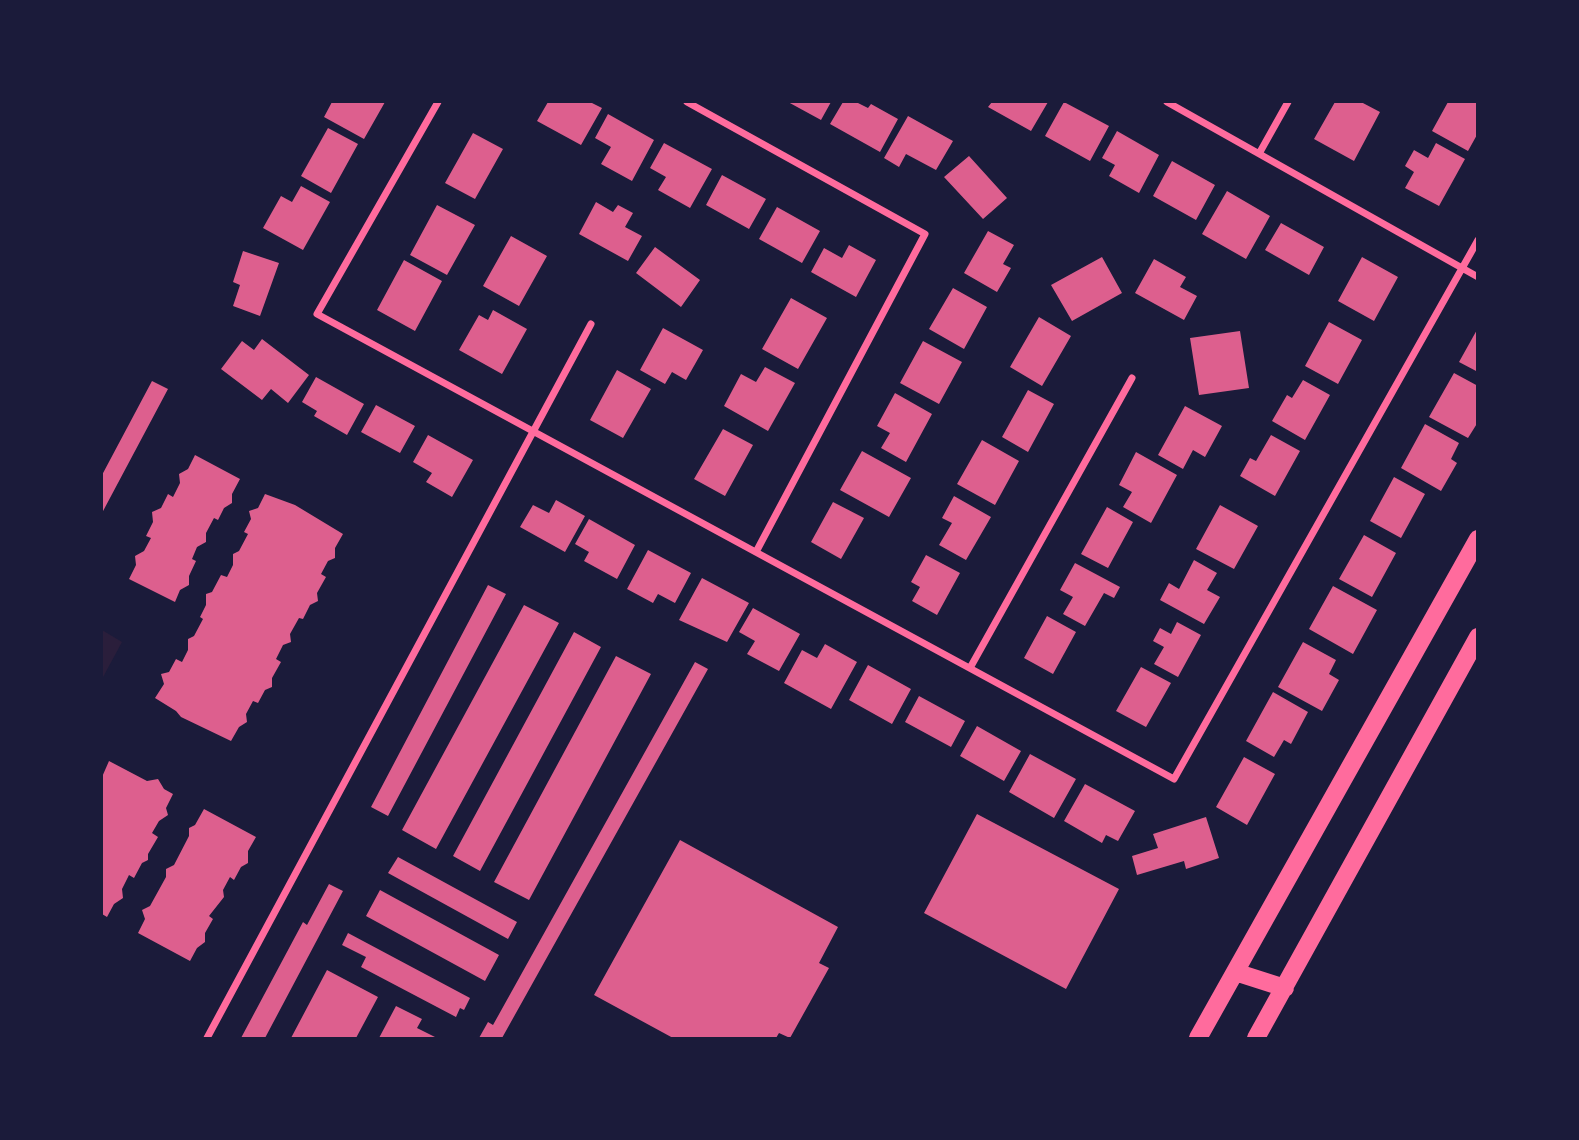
<!DOCTYPE html>
<style>
body{margin:0}
#map{position:relative;width:1579px;height:1140px;overflow:hidden;background:#1b1b3a;font-family:"PT Sans",sans-serif}
canvas{display:block}
.frame{position:absolute;inset:0;border:103px solid #1b1b3a;pointer-events:none}
</style>
<div id="map">
<canvas width="1579" height="1140"></canvas>
<div class="frame"></div>
</div>
<script>
const c = document.querySelector('canvas').getContext('2d');
c.lineJoin = 'round';
function fill(path, color) {
  c.fillStyle = color;
  c.fill(path, 'evenodd');
}
function poly(rows) {
  const path = new Path2D();
  for (const r of rows) {
    path.moveTo(r[0], r[1]);
    for (let i = 2; i < r.length; i += 2) path.lineTo(r[i], r[i + 1]);
  }
  return path;
}
function strokePath(path, color, width, dash) {
  c.strokeStyle = color;
  c.lineWidth = width;
  c.lineCap = dash ? 'butt' : 'round';
  c.setLineDash(dash || []);
  c.stroke(path);
}
fill(poly([
 [102,630,122,642,102,679]
]), '#2a1e3b');
fill(poly([
 [332,102,385,102,364,139,324,117],
 [548,102,590,102,602,108,581,145,537,121],
 [788,102,831,102,821,120],
 [843,102,856,102,868,108,871,104,898,119,880,152,830,124],
 [992,102,1048,102,1031,131,988,107],
 [1064,102,1109,126,1090,161,1045,136],
 [1335,102,1361,102,1380,112,1354,161,1314,139],
 [1448,102,1478,102,1478,133,1468,151,1432,131],
 [608,114,654,140,632,181,601,164,611,147,595,138],
 [908,116,953,141,936,170,906,154,899,167,884,158],
 [328,128,358,144,331,193,301,176],
 [1117,131,1159,155,1139,193,1109,176,1115,165,1102,158],
 [473,133,503,149,475,199,445,183],
 [664,143,712,169,690,208,658,190,666,177,650,168],
 [1436,143,1465,159,1439,206,1405,188,1414,172,1405,166,1414,150,1428,158],
 [969,156,1007,198,983,219,944,177],
 [1172,161,1215,185,1196,220,1153,196],
 [722,175,766,199,749,229,706,205],
 [301,186,330,202,303,250,263,228,281,196,292,202],
 [1227,191,1270,216,1246,259,1202,234],
 [596,202,613,212,618,205,633,213,625,227,642,236,628,261,579,234],
 [437,205,475,225,447,275,410,255],
 [777,207,820,231,802,263,759,239],
 [1281,223,1324,247,1309,275,1265,250],
 [988,231,1014,245,1003,264,1011,268,997,292,964,273],
 [511,236,547,256,519,306,483,286],
 [849,245,876,260,856,297,811,272,824,248,842,258],
 [655,247,700,280,681,307,636,273],
 [243,251,279,263,260,316,233,306,240,285,233,282],
 [1102,257,1122,293,1072,321,1051,285],
 [1362,257,1398,277,1374,321,1338,301],
 [1154,259,1186,277,1180,287,1197,296,1184,320,1135,293],
 [404,260,442,281,415,331,377,310],
 [953,288,987,307,964,349,929,329],
 [791,298,827,318,798,369,762,349],
 [493,310,527,329,502,374,459,350,479,315,488,320],
 [1039,317,1071,336,1042,386,1010,367],
 [1329,322,1362,340,1338,384,1305,366],
 [663,328,703,350,686,380,672,372,665,384,640,370],
 [1478,328,1478,372,1459,362],
 [1240,331,1249,388,1199,395,1190,338],
 [262,339,309,375,288,403,271,389,262,400,221,369,242,341,254,350],
 [923,341,962,362,939,404,900,383],
 [765,367,795,383,768,431,724,406,741,374,756,382],
 [617,370,651,389,623,438,590,420],
 [1454,373,1478,386,1478,422,1468,438,1429,417],
 [316,377,364,404,347,435,314,416,317,411,302,402],
 [1303,380,1330,395,1305,440,1272,421,1287,395,1292,398],
 [152,381,168,389,102,513,102,475],
 [1028,390,1054,404,1028,452,1002,437],
 [895,393,932,414,906,462,881,448,890,433,877,426],
 [376,405,415,426,400,453,361,432],
 [1185,406,1222,426,1205,457,1193,450,1183,469,1158,455],
 [1425,424,1459,443,1451,459,1457,463,1441,491,1401,468],
 [723,429,753,445,725,496,694,479],
 [428,435,473,460,452,497,426,482,432,473,413,462],
 [1271,435,1300,451,1275,496,1240,476,1250,458,1256,461],
 [982,440,1019,461,995,505,957,484],
 [862,451,911,478,889,517,840,490],
 [1136,452,1177,475,1151,523,1123,507,1132,492,1119,485],
 [195,455,240,479,232,494,232,503,224,508,218,520,214,518,206,533,206,542,197,547,192,559,196,561,189,576,189,585,180,590,175,602,129,579,136,565,135,556,144,551,151,538,146,536,153,522,152,512,161,508,168,494,173,497,180,483,179,474,188,469],
 [1394,477,1425,494,1401,538,1370,521],
 [265,494,295,505,343,534,335,548,335,558,328,561,321,574,326,577,317,593,318,601,310,605,303,619,299,618,290,634,291,642,283,645,276,659,281,662,272,678,272,687,265,690,258,703,253,701,246,714,247,722,239,727,231,741,181,717,176,711,155,698,164,684,161,674,169,672,176,659,182,662,188,650,188,639,194,636,203,619,200,617,206,605,206,594,212,592,221,575,227,577,233,565,233,554,239,551,248,534,244,532,251,519,249,511,258,508],
 [954,496,991,517,966,560,939,545,952,523,942,518],
 [556,500,585,516,565,552,520,527,533,505,549,513],
 [833,502,864,518,841,559,811,542],
 [1220,505,1258,526,1234,569,1196,549],
 [1107,507,1133,522,1108,568,1081,554],
 [589,519,635,545,617,579,584,561,589,552,575,544],
 [1364,535,1396,553,1372,597,1339,579],
 [648,550,691,573,675,603,658,594,653,603,627,589],
 [926,555,960,573,937,615,912,601,920,587,911,582],
 [1194,560,1217,573,1207,590,1220,597,1204,624,1160,600,1169,583,1179,589],
 [1075,563,1120,587,1114,598,1104,593,1085,626,1063,614,1073,597,1060,590],
 [702,578,749,603,727,642,679,620],
 [488,585,506,594,388,816,371,807],
 [1333,586,1377,610,1353,654,1309,629],
 [524,605,559,623,436,849,402,830],
 [753,608,800,634,779,671,747,654,755,641,739,632],
 [1047,616,1076,632,1053,674,1024,658],
 [1177,622,1201,635,1178,677,1154,664,1164,647,1153,641,1160,628,1171,634],
 [574,632,601,647,480,871,453,856],
 [1303,642,1336,660,1329,674,1339,680,1322,711,1278,687],
 [825,644,857,662,831,709,784,683,802,650,817,658],
 [616,656,651,674,529,900,494,882],
 [695,662,708,669,502,1038,479,1038,488,1022,493,1025],
 [868,665,911,689,892,724,849,700],
 [1141,667,1171,683,1146,727,1116,711],
 [1273,692,1308,712,1291,744,1284,740,1274,757,1246,741],
 [919,696,965,721,951,747,905,722],
 [977,726,1021,751,1004,781,960,756],
 [1030,754,1076,779,1054,818,1009,792],
 [1244,757,1275,774,1247,825,1216,807],
 [109,761,147,781,158,779,164,789,173,794,166,808,168,815,159,821,152,833,158,837,148,854,148,860,142,863,134,878,129,875,122,889,123,898,114,904,107,917,102,914,102,777],
 [1085,784,1135,811,1118,841,1106,835,1102,843,1064,821],
 [204,809,256,837,248,851,248,863,241,867,234,880,230,877,223,890,224,897,209,916,213,919,205,933,205,942,197,948,190,961,138,933,145,919,142,910,150,906,166,877,166,869,174,865,189,836,189,828,195,825],
 [977,814,1119,889,1066,989,924,913],
 [1206,817,1219,858,1186,869,1184,861,1137,875,1132,856,1158,848,1153,834],
 [680,840,838,927,819,963,829,968,790,1038,779,1033,776,1038,673,1038,594,995],
 [398,857,517,922,508,939,388,873],
 [329,884,343,891,265,1038,241,1038,303,922,307,925],
 [380,890,499,955,485,981,366,916],
 [348,933,470,998,464,1010,460,1008,456,1017,361,967,366,957,342,945],
 [327,970,378,997,356,1038,291,1038],
 [396,1006,422,1019,417,1028,437,1038,379,1038]
]), '#dd5f8e');
strokePath(poly([
 [438,102,317,314,1174,779,1478,240],
 [687,102,925,234,756,552],
 [1167,102,1478,277],
 [1260,152,1288,102],
 [970,668,1132,378],
 [207,1038,591,324]
]), '#ff6b9d', 7);
strokePath(poly([
 [1235,972,1285,988],
 [1198,1038,1478,539],
 [1256,1038,1478,637]
]), '#ff6b9d', 18);
</script>
